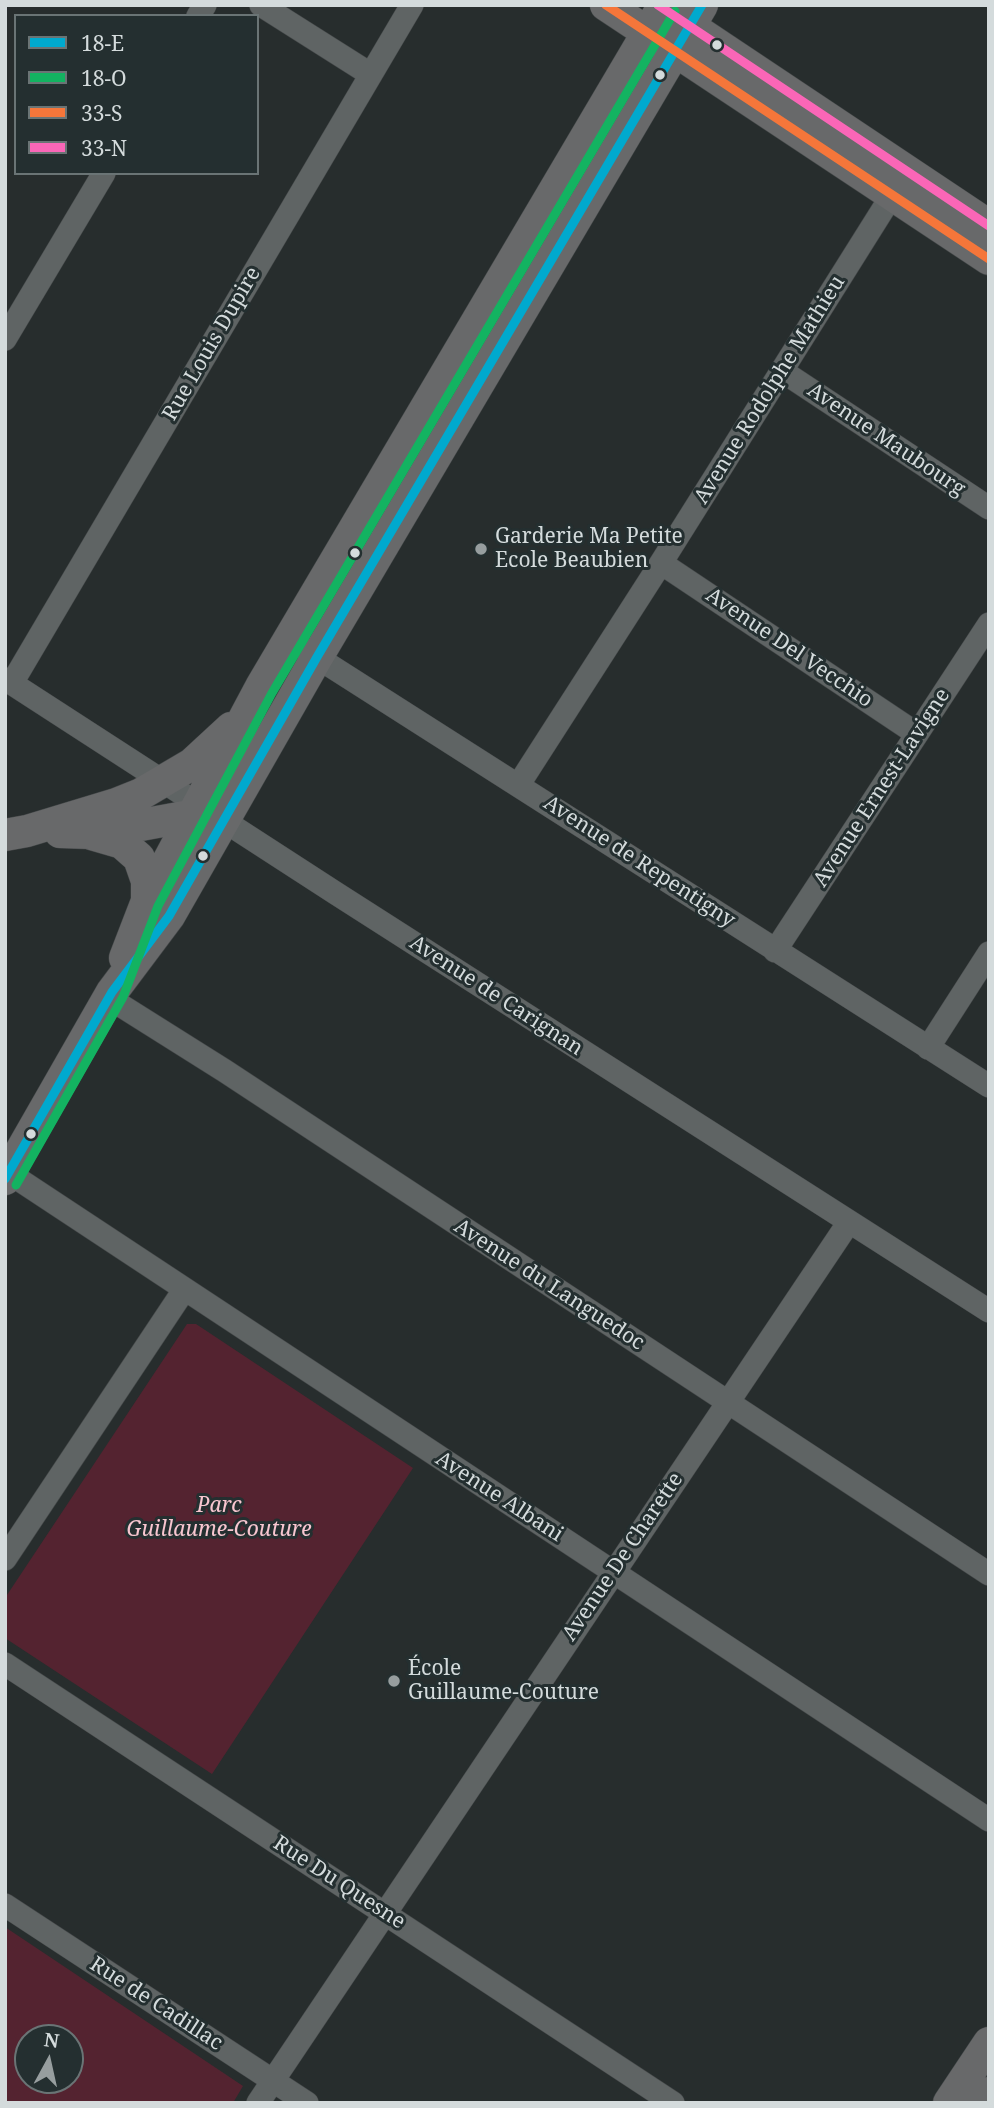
<!DOCTYPE html>
<meta charset="utf-8">
<style>
body{margin:0}
#map{position:relative;width:994px;height:2108px;overflow:hidden;background:#272d2d;font-family:"Noto Serif",serif}
canvas{display:block}
.frame{position:absolute;inset:0;border:7px solid #d4dbdc;pointer-events:none}
.legend{position:absolute;left:14px;top:14px;width:245px;height:161px;box-sizing:border-box;background:#242f30;border:2px solid #6a7475;margin:0;padding:9px 12px;list-style:none;font-size:21px;color:#d4dbdc}
.legend li{display:flex;align-items:center;gap:14px;height:35px}
.legend b{width:35px;border:2px solid #6a7475}
.north{position:absolute;left:14px;top:2024px;width:70px;height:70px;box-sizing:border-box;background:#242f30;border:2px solid #6a7475;border-radius:50%;rotate:8deg;font-size:19px;font-weight:700;line-height:28px;text-align:center;color:#d4dbdc}
.north::after{content:'';display:block;margin:auto;width:24px;height:32px;background:#979e9f;clip-path:polygon(50% 0,100% 100%,50% 72%,0 100%)}
</style>
<div id="map">
<canvas width="994" height="2108"></canvas>
<div class="frame"></div>
<ul class="legend">
<li><b style="height:9px;background:#00a9ce"></b>18-E</li>
<li><b style="height:9px;background:#13b361"></b>18-O</li>
<li><b style="height:9px;background:#f5763a"></b>33-S</li>
<li><b style="height:9px;background:#fa66b7"></b>33-N</li>
</ul>
<div class="north">N</div>
</div>
<script>
const c = document.querySelector('canvas').getContext('2d');
c.lineJoin = 'round';
function fill(path, color) {
  c.fillStyle = color;
  c.fill(path, 'evenodd');
}
function poly(rows) {
  const path = new Path2D();
  for (const r of rows) {
    path.moveTo(r[0], r[1]);
    for (let i = 2; i < r.length; i += 2) path.lineTo(r[i], r[i + 1]);
  }
  return path;
}
function strokePath(path, color, width, dash) {
  c.strokeStyle = color;
  c.lineWidth = width;
  c.lineCap = dash ? 'butt' : 'round';
  c.setLineDash(dash || []);
  c.stroke(path);
}
function label(font, color, halo, rows, align = 'center') {
  c.font = font + ' "Noto Serif",serif';
  c.lineWidth = 6;
  c.setLineDash([]);
  c.textBaseline = 'middle';
  c.strokeStyle = halo;
  c.fillStyle = color;
  for (const [text, x, y, turn = 0] of rows) {
    c.save();
    c.translate(x, y);
    c.rotate((+turn || 0) * Math.PI / 180);
    c.textAlign = isNaN(turn) ? turn : align;
    if (halo) c.strokeText(text, 0, 0);
    c.fillText(text, 0, 0);
    c.restore();
  }
}
fill(poly([
 [187,1324,196,1324,413,1468,212,1774,5,1638,5,1598],
 [5,1927,243,2086,233,2103,5,2103],
 [70,2038,70,2080,28,2080,28,2038]
]), '#542330');
const street = poly([
 [261,5,370,74],
 [198,16,205,5],
 [5,339,104,173],
 [782,371,989,508],
 [661,563,917,734],
 [304,649,989,1086],
 [5,679,337,894,989,1311],
 [12,683,412,5],
 [519,784,661,563,899,184],
 [775,951,989,624],
 [109,998,225,1071,989,1574],
 [928,1048,989,953],
 [9,1173,989,1820],
 [5,1559,184,1290],
 [5,1664,673,2103],
 [5,1905,307,2103],
 [258,2103,849,1222]
]);
const secondary = poly([
 [606,5,989,259],
 [673,15,989,226],
 [60,832,90,833,119,829,206,813],
 [91,834,122,843,139,858,147,881,147,901],
 [5,835,27,831,116,804,141,794,192,764,231,728],
 [125,958,147,901,261,687,664,5],
 [5,1179,112,992,169,916,317,657,702,5],
 [949,2103,989,2043],
 [982,2103,989,2093]
]);
strokePath(street, '#444849', 24);
strokePath(secondary, '#444849', 33);
strokePath(street, '#5f6464', 23);
strokePath(secondary, '#68696a', 32);
strokePath(poly([
 [5,1179,112,992,169,916,317,657,702,5]
]), '#00a9ce', 9);
strokePath(poly([
 [16,1185,123,997,158,906,272,693,675,11]
]), '#13b361', 9);
strokePath(poly([
 [606,5,989,259]
]), '#f5763a', 9);
strokePath(poly([
 [658,5,989,226]
]), '#fa66b7', 9);
for (const [x, y, r, color] of [
 [717,45,6,"#d4dbdc"],
 [660,75,6,"#d4dbdc"],
 [481,549,7,"#979e9f"],
 [355,553,6,"#d4dbdc"],
 [203,856,6,"#d4dbdc"],
 [31,1134,6,"#d4dbdc"],
 [394,1681,7,"#979e9f"]
]) {
  const dot = new Path2D();
  dot.arc(x, y, r, 0, 2 * Math.PI);
  c.fillStyle = color;
  c.fill(dot);
  strokePath(dot, '#242f30', 2.5);
}
label('21px', '#d4dbdc', '#242f30', [
 ["Rue Louis Dupire",212,344,-60],
 ["Avenue Rodolphe Mathieu",770,390,-58],
 ["Avenue Maubourg",886,440,34],
 ["Avenue Del Vecchio",789,648,34],
 ["Avenue Ernest-Lavigne",882,788,-57],
 ["Avenue de Repentigny",639,862,33],
 ["Avenue de Carignan",496,996,33],
 ["Avenue du Languedoc",549,1285,33],
 ["Avenue Albani",499,1497,33],
 ["Avenue De Charette",623,1557,-56],
 ["Rue Du Quesne",339,1883,33],
 ["Rue de Cadillac",156,2004,33]
]);
label('21px', '#d4dbdc', '#242f30', [
 ["Garderie Ma Petite",495,537],
 ["Ecole Beaubien",495,561],
 ["École",408,1669],
 ["Guillaume-Couture",408,1693]
], 'left');
label('italic 21px', '#f8c6d0', '#242f30', [
 ["Parc",219,1506],
 ["Guillaume-Couture",219,1530]
]);
</script>
